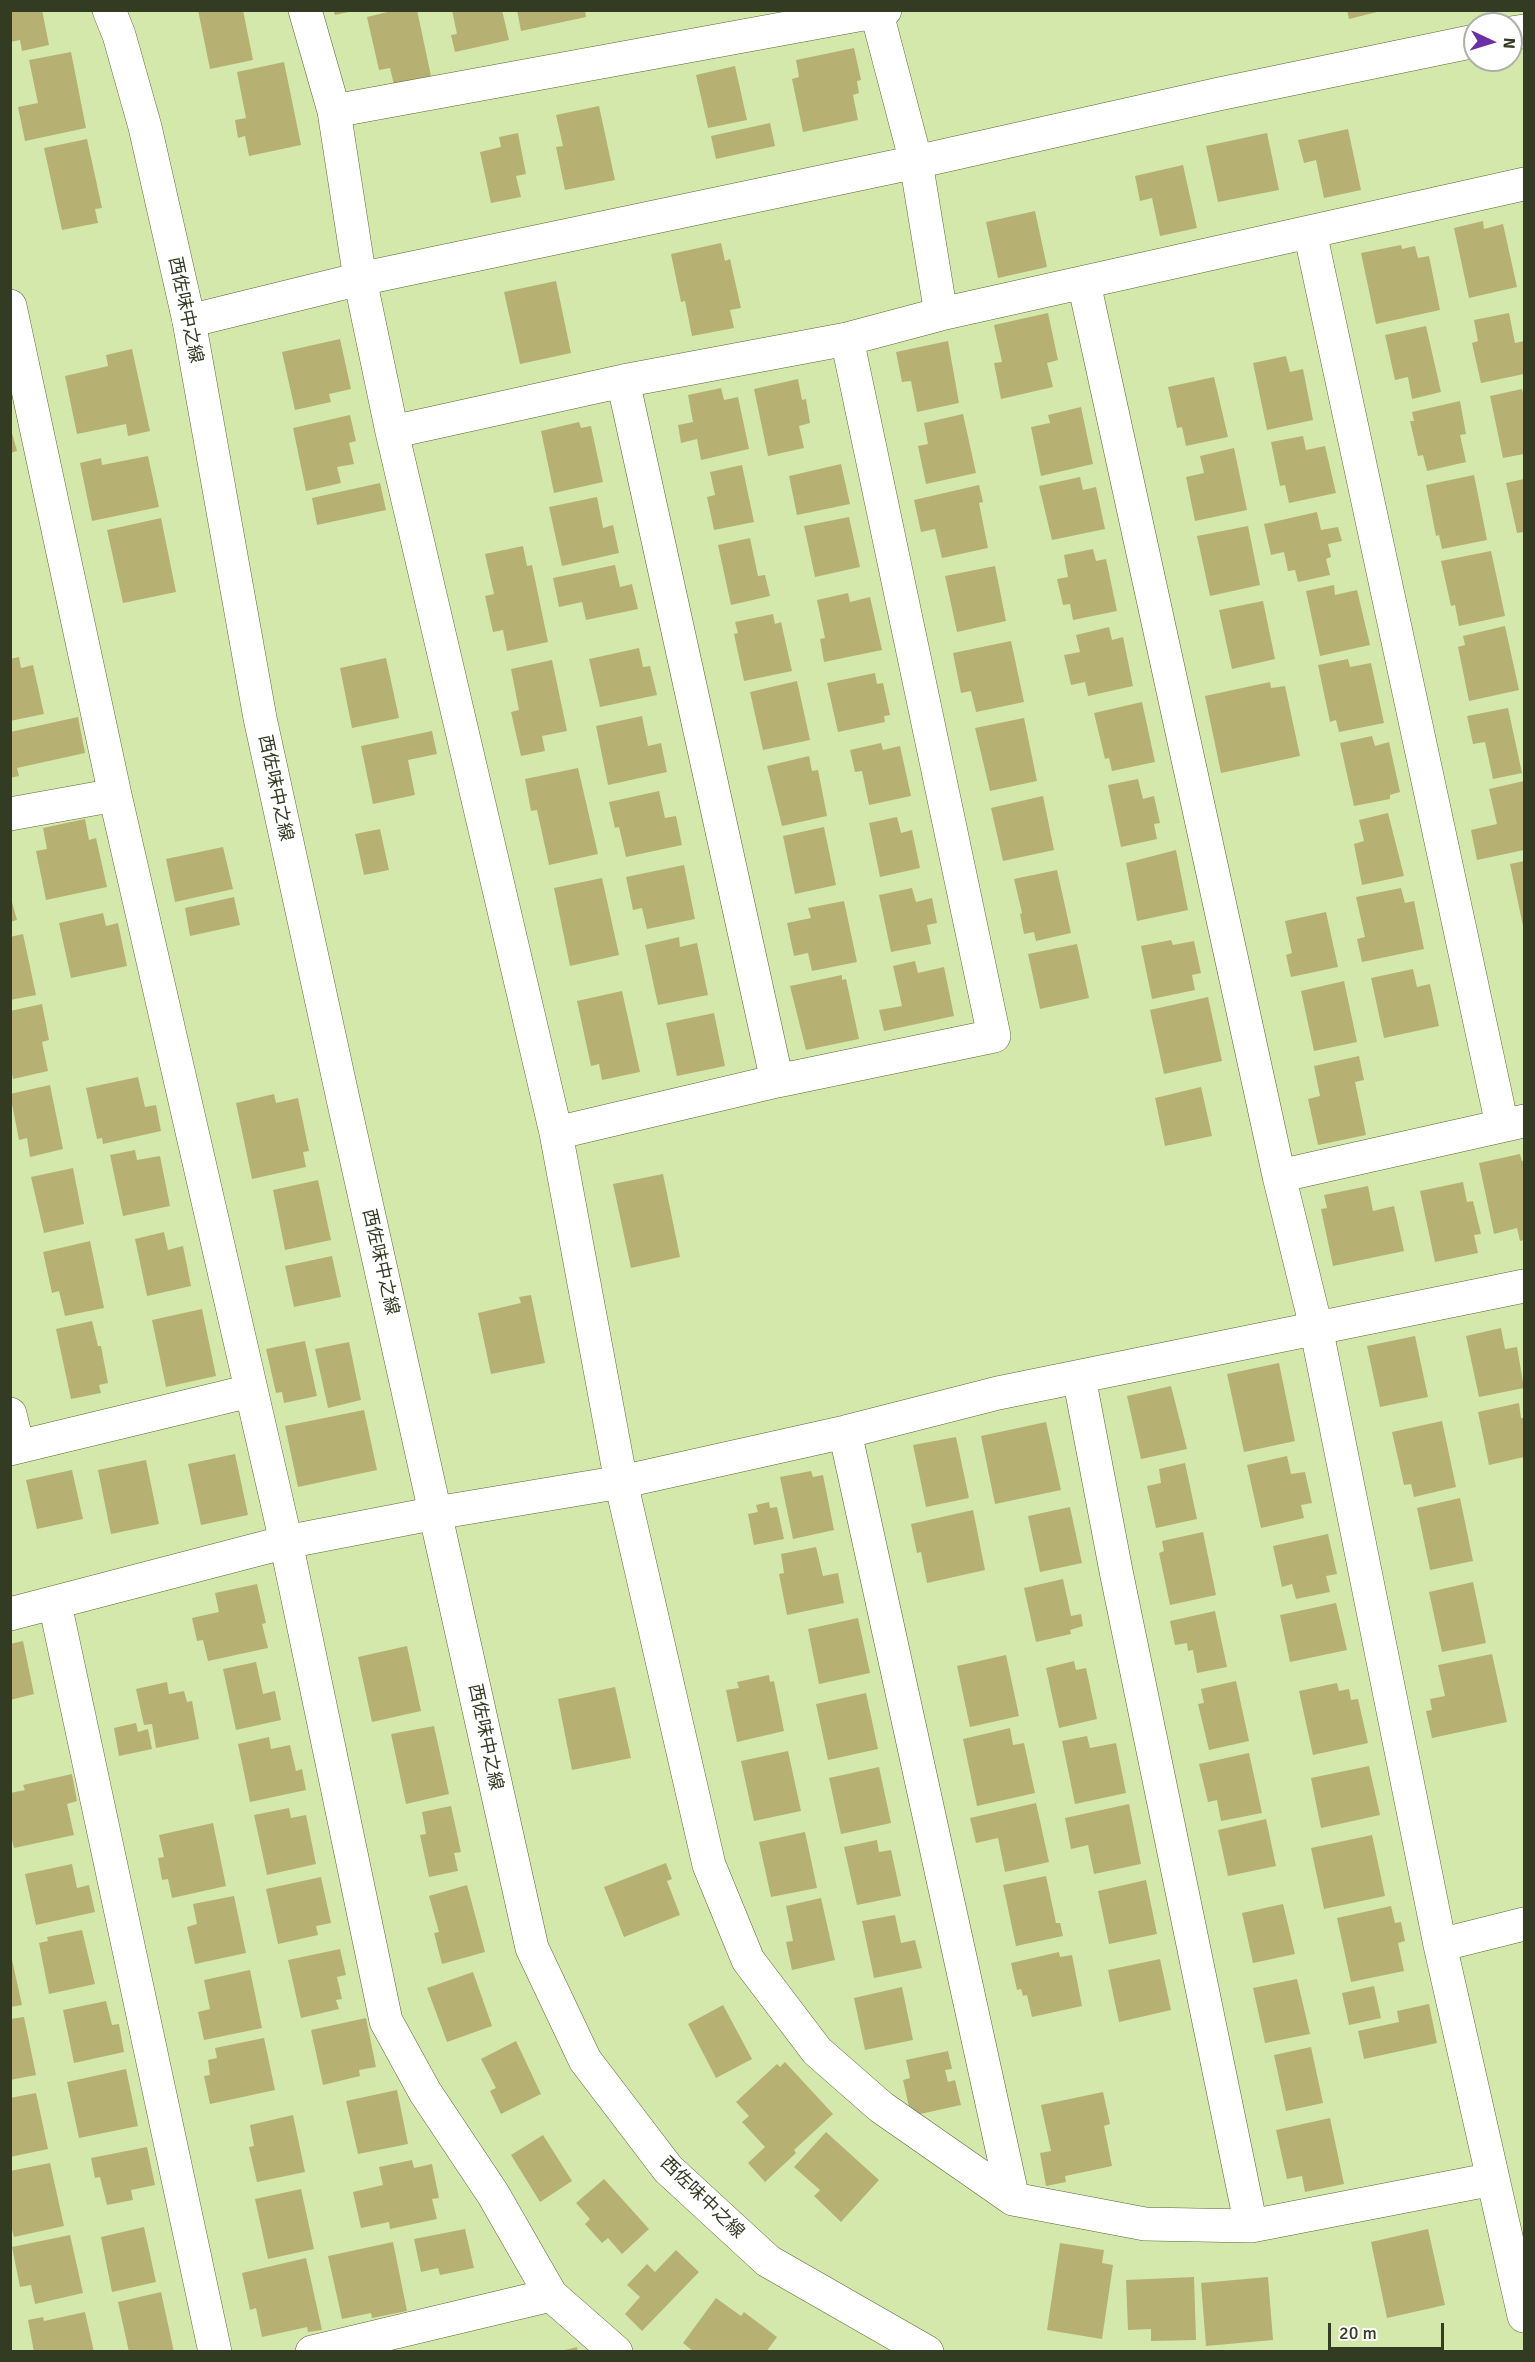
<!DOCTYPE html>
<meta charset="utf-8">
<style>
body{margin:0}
#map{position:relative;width:1535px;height:2362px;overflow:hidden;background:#d4e8ac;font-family:Signika,sans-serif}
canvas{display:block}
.frame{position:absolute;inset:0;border:12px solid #333b23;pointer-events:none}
.north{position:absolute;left:1463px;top:12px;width:60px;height:60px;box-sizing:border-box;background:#fff;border:2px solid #adb1a7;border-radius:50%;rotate:94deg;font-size:16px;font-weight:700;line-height:24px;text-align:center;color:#333b23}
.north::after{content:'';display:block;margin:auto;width:21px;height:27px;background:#6b30a6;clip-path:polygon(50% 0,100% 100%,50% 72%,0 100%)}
.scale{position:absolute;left:1328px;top:2323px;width:116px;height:27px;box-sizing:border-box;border:3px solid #333b23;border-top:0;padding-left:8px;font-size:18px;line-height:21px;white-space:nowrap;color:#333b23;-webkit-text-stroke:4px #fff;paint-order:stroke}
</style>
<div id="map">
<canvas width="1535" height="2362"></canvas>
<div class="frame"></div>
<div class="north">N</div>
<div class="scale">20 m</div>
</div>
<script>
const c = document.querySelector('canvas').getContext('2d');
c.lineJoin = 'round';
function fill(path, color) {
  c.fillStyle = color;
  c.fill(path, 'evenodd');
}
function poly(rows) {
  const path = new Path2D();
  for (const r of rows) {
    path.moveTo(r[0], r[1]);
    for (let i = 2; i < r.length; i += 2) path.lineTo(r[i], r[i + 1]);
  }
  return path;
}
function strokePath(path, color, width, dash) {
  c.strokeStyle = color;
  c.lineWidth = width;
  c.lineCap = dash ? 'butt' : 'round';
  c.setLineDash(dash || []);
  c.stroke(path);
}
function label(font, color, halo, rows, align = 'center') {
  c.font = font + ' Signika,"Noto Sans JP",sans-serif';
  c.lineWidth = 5;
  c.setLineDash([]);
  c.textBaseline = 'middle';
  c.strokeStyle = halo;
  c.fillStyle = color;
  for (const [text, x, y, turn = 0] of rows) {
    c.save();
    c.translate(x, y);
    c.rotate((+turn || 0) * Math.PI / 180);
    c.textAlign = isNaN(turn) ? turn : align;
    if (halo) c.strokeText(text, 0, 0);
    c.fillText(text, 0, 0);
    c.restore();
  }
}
fill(poly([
 [10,10,42,10,49,45,22,51,20,40,10,42],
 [198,10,243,10,253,60,210,69],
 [333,10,353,10,353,11,335,15],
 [396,10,417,10,431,76,394,85,390,68,379,70,367,17],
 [452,10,502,10,509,40,455,52,451,35,457,34],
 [517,10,585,10,586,17,521,31],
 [1347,10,1381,10,1381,11,1349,19],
 [854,48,861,80,857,81,859,93,853,95,858,120,803,132,792,79,799,77,796,60],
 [71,52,86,128,25,141,18,107,38,103,29,60],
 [284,62,301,145,249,156,245,136,238,138,235,120,246,118,237,72],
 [735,66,747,120,708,128,696,75],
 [599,106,615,180,565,190,556,147,563,146,556,115],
 [770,123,775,146,716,159,711,136],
 [1348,129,1361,190,1324,198,1316,160,1304,163,1298,140],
 [518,133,526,174,516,176,521,197,491,203,480,152,501,147,499,137],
 [1267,133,1279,190,1218,202,1206,146],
 [87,139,102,208,95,209,98,223,62,230,44,148],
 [1183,165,1197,228,1160,236,1152,198,1140,201,1135,176],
 [1035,211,1047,267,998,278,986,222],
 [1483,221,1484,229,1503,224,1517,287,1469,298,1454,228],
 [721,243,725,261,730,259,741,308,730,310,734,328,692,336,685,301,681,302,671,254],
 [1401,245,1402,249,1415,246,1418,258,1429,256,1440,310,1376,324,1361,253],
 [556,281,571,353,520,364,504,292],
 [1048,313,1058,360,1047,363,1053,387,1001,399,994,363,1002,362,994,325],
 [1509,313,1515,343,1524,341,1524,374,1481,383,1472,343,1478,341,1474,320],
 [1426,326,1441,392,1412,399,1408,377,1395,380,1385,335],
 [340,339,351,389,329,394,331,402,295,410,282,352],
 [948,341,959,403,917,412,911,381,902,382,896,352],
 [132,349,150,431,128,436,126,424,77,434,65,376,108,366,106,355],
 [1286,356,1290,372,1303,369,1313,420,1267,430,1253,363],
 [1214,377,1228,437,1186,446,1182,427,1177,428,1168,387],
 [798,379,802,400,806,399,810,423,799,426,804,448,768,456,754,389],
 [721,388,724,400,738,397,749,449,701,460,697,439,681,443,678,425,693,422,688,395],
 [1522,389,1524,397,1524,454,1503,458,1490,396],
 [1460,401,1466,434,1460,435,1466,462,1427,471,1423,455,1418,456,1410,421,1414,421,1412,412],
 [1081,407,1093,464,1041,476,1031,427,1050,423,1048,415],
 [963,414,976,473,926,484,918,446,928,444,924,423],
 [350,415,356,441,349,443,354,464,337,467,341,483,306,491,293,428],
 [579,422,581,428,591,426,603,482,554,493,541,431],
 [10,426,17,451,10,453],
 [1303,436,1306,450,1325,446,1336,493,1289,503,1285,485,1280,486,1271,442],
 [1234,448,1247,510,1195,521,1186,477,1204,473,1200,456],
 [148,456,159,507,92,521,80,463,101,458,102,465],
 [841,464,850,504,797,515,789,476],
 [742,465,754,522,714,530,707,497,715,495,710,472],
 [1474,475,1487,540,1442,549,1439,535,1436,536,1426,485],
 [1080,477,1083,490,1096,487,1105,529,1052,540,1039,486],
 [1524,479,1524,532,1517,533,1506,483],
 [380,483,386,510,317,525,312,498],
 [979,485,983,502,979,503,988,548,942,558,935,529,921,532,914,500],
 [597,497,603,528,613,525,619,553,562,566,549,507],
 [1317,512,1321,530,1338,527,1342,541,1328,544,1331,557,1326,559,1330,575,1298,582,1295,570,1288,571,1284,552,1271,555,1264,524],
 [849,517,860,567,815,577,804,526],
 [161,518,176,592,123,603,107,530],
 [1248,526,1260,585,1210,596,1197,536],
 [750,538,758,576,765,575,770,596,731,605,718,545],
 [523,546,527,566,532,565,548,642,507,651,503,630,493,632,485,596,494,594,485,554],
 [1093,549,1096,561,1106,559,1117,611,1073,620,1070,604,1063,605,1057,579,1068,577,1064,555],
 [1491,551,1505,616,1459,626,1455,605,1451,606,1441,561],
 [615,565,620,587,632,584,638,609,586,620,582,602,559,607,553,578],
 [995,566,1006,621,957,632,945,576],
 [1334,585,1335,595,1357,590,1370,645,1320,656,1306,591],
 [848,593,850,602,870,597,882,650,824,662,820,639,825,638,817,600],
 [1263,601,1275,659,1232,669,1219,610],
 [773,614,775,624,781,622,792,671,744,681,734,634,738,633,735,622],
 [1505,626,1519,690,1469,701,1458,647,1465,645,1463,636],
 [1109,627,1112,640,1123,637,1133,686,1088,696,1085,682,1071,685,1064,655,1080,652,1076,635],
 [1011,641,1024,702,976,712,971,691,961,693,953,653],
 [639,648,643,667,650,666,657,695,600,707,589,659],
 [19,657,21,668,33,665,44,714,10,721,10,659],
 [386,658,399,718,352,728,340,668],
 [1348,659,1350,667,1371,663,1384,723,1339,732,1336,720,1330,722,1318,665],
 [552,660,567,731,542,736,545,751,521,756,511,712,519,710,511,669],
 [875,673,877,684,883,683,890,715,884,716,885,722,838,732,827,683],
 [797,681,810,740,763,750,750,692],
 [1270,682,1271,688,1285,686,1300,756,1221,773,1205,696],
 [1142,702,1155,762,1112,771,1109,758,1105,759,1094,713],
 [1508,708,1522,773,1493,779,1485,742,1473,744,1467,716],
 [642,716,648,746,661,743,667,772,608,785,596,726],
 [78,717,85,753,17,768,19,776,10,778,10,732],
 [1024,718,1037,781,990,791,975,728],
 [432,731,437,754,408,760,415,795,373,804,361,746],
 [1372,736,1375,746,1389,742,1400,792,1390,795,1390,799,1354,806,1340,743],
 [881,743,883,750,900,746,911,796,869,805,862,771,855,772,850,750],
 [809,756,812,771,818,770,827,816,782,826,767,766],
 [578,768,598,854,549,865,537,810,531,811,525,779],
 [1138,779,1143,799,1154,796,1160,823,1154,824,1157,839,1121,847,1108,785],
 [1524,781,1524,850,1477,860,1471,830,1497,824,1489,789],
 [659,791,665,818,676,816,682,845,626,857,619,827,615,828,609,802],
 [1043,796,1054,850,1003,861,991,808],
 [1388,813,1404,876,1362,885,1354,844,1364,841,1359,820],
 [897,817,901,833,912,830,920,868,880,877,869,823],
 [85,819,89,840,96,838,107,887,46,900,36,851,47,849,43,828],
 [824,827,836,885,795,894,783,836],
 [380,829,389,870,364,875,355,834],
 [223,847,233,889,175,902,166,859],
 [1176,850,1188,910,1137,921,1126,863],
 [1524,861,1524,926,1523,926,1510,864],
 [684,865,695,919,647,929,642,908,633,910,626,877],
 [1057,870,1071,933,1036,941,1034,932,1024,934,1020,914,1022,913,1014,879],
 [602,878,619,955,570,966,554,888],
 [912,888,916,902,932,898,937,923,927,925,931,944,891,952,879,895],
 [1401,888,1405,903,1414,901,1424,949,1362,962,1357,939,1365,937,1356,897],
 [10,895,17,920,10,922],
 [234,897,240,925,190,936,185,908],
 [844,901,857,962,812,971,808,953,794,956,787,923,811,918,808,908],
 [1326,912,1338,967,1291,977,1286,955,1292,953,1285,921],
 [103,913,106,926,118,923,127,966,71,978,59,923],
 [23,934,36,995,10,1000,10,937],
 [679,937,680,947,697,943,708,995,658,1005,645,945],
 [1171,940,1173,945,1194,941,1201,973,1192,975,1195,990,1152,999,1141,946],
 [1077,944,1089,998,1040,1009,1028,954],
 [915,961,918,973,944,967,954,1016,884,1031,879,1010,902,1006,893,966],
 [1413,969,1417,987,1430,984,1439,1026,1384,1038,1371,978],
 [842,975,842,980,846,979,859,1039,806,1050,790,986],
 [1344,981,1357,1042,1314,1051,1301,991],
 [622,991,640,1072,602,1080,599,1064,591,1066,577,1001],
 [1208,997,1222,1061,1164,1074,1150,1010],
 [42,1004,49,1040,42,1042,48,1071,13,1079,10,1065,10,1011],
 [714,1013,725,1066,677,1076,666,1023],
 [1359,1056,1364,1080,1355,1082,1366,1135,1318,1145,1308,1099,1320,1096,1314,1066],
 [138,1077,145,1107,156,1105,161,1131,103,1144,102,1138,97,1139,86,1088],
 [50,1085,63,1149,30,1157,27,1138,19,1140,10,1094],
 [1201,1087,1212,1136,1165,1146,1155,1098],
 [274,1094,276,1103,298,1098,309,1151,303,1152,306,1167,252,1179,236,1103],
 [135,1150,137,1160,160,1156,170,1206,123,1216,110,1155],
 [1520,1154,1522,1161,1524,1161,1524,1240,1520,1241,1517,1228,1494,1234,1479,1163],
 [73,1168,84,1224,44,1233,31,1177],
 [663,1174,680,1257,631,1268,613,1184],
 [318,1180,331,1240,285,1250,273,1190],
 [1463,1182,1467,1202,1473,1201,1481,1234,1474,1235,1478,1253,1435,1262,1420,1191],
 [1368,1186,1373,1211,1394,1206,1404,1251,1333,1266,1321,1209,1327,1208,1324,1195],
 [164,1232,168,1250,183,1246,191,1286,147,1296,135,1239],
 [90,1241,104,1308,65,1316,59,1291,52,1293,43,1252],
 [332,1256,341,1297,294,1307,285,1266],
 [531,1295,545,1363,491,1374,478,1313,521,1303,519,1297],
 [202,1309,216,1376,166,1387,152,1320],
 [92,1321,98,1346,101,1346,108,1383,99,1385,101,1393,71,1399,56,1329],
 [1501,1328,1505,1349,1517,1347,1524,1388,1479,1397,1466,1336],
 [1415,1336,1428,1397,1380,1407,1367,1346],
 [305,1341,317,1396,284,1403,282,1392,276,1393,266,1349],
 [349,1342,361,1400,328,1408,315,1349],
 [1279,1363,1295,1441,1244,1452,1227,1374],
 [1171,1386,1187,1449,1141,1459,1127,1396],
 [1519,1403,1521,1418,1524,1418,1524,1457,1489,1465,1478,1412],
 [364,1410,377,1470,298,1487,285,1426],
 [1442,1421,1456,1487,1414,1497,1411,1484,1404,1485,1392,1432],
 [1046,1422,1061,1490,995,1504,981,1436],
 [956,1437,969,1498,926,1507,913,1445],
 [235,1454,248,1515,201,1525,188,1464],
 [1287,1456,1291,1474,1305,1472,1312,1503,1301,1505,1304,1518,1261,1528,1247,1465],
 [146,1460,159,1524,111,1534,98,1470],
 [1185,1463,1197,1519,1156,1528,1147,1486,1161,1483,1159,1469],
 [72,1470,83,1519,37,1529,26,1480],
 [811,1471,813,1477,823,1475,834,1530,793,1539,780,1477],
 [1460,1498,1473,1561,1430,1570,1417,1508],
 [769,1502,770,1508,777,1507,784,1539,754,1545,748,1514,758,1512,756,1505],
 [1070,1507,1082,1563,1040,1572,1028,1516],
 [973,1510,985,1570,927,1583,921,1552,917,1553,911,1524],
 [1203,1532,1216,1595,1170,1605,1159,1553,1164,1551,1162,1541],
 [1328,1534,1337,1574,1326,1576,1330,1592,1296,1599,1292,1584,1282,1587,1273,1546],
 [816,1547,823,1576,838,1573,844,1603,787,1615,779,1574,784,1573,781,1554],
 [1063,1579,1071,1616,1081,1614,1083,1626,1070,1630,1071,1634,1036,1642,1024,1588],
 [1473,1582,1486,1643,1442,1652,1429,1592],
 [257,1584,266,1623,262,1624,268,1648,208,1661,203,1640,197,1641,192,1618,219,1612,215,1593],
 [1336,1603,1347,1650,1290,1662,1280,1615],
 [1215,1611,1227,1667,1197,1673,1193,1650,1188,1651,1187,1643,1175,1645,1170,1621],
 [858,1618,870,1673,819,1684,808,1629],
 [23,1641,34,1694,10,1700,10,1644],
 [407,1646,421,1711,372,1722,358,1657],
 [1492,1654,1507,1722,1432,1738,1426,1711,1432,1710,1430,1699,1445,1696,1438,1665],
 [1006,1655,1019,1716,970,1727,957,1666],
 [1074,1661,1076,1670,1086,1668,1097,1719,1059,1728,1046,1668],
 [256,1662,263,1694,275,1691,281,1720,236,1730,223,1669],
 [769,1675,770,1682,774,1681,784,1731,737,1742,726,1690,739,1688,737,1682],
 [1236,1681,1249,1741,1209,1750,1198,1704,1204,1703,1201,1689],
 [167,1682,169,1694,184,1691,187,1702,192,1701,199,1739,156,1748,152,1724,144,1725,136,1689],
 [1337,1683,1339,1691,1349,1689,1351,1700,1358,1699,1368,1743,1313,1755,1299,1691],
 [615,1687,631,1758,572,1770,558,1699],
 [866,1693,878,1749,828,1760,816,1704],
 [136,1723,138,1732,148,1729,152,1749,119,1756,114,1728],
 [434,1726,449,1794,406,1804,391,1734],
 [1010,1728,1013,1745,1024,1743,1035,1793,977,1806,963,1739],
 [1087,1736,1090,1748,1116,1743,1126,1793,1075,1804,1062,1741],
 [269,1737,271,1749,290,1745,296,1771,302,1769,306,1790,250,1802,238,1744],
 [788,1751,801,1811,754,1821,741,1761],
 [1249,1753,1262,1813,1221,1821,1217,1800,1208,1802,1199,1764],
 [1369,1766,1380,1815,1321,1828,1311,1778],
 [879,1767,891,1823,841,1834,829,1778],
 [72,1774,77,1801,67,1804,74,1835,14,1848,10,1832,10,1793,25,1790,23,1785],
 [1036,1803,1049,1862,1005,1872,998,1838,976,1843,970,1818],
 [1129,1804,1141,1864,1094,1874,1088,1845,1071,1849,1065,1818],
 [451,1806,461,1852,454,1853,458,1871,429,1877,420,1835,426,1834,422,1812],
 [289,1808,291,1818,306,1815,316,1864,267,1875,254,1815],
 [1266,1819,1276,1866,1228,1876,1218,1830],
 [213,1823,226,1886,172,1898,168,1879,162,1880,158,1858,164,1857,159,1835],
 [805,1832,817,1888,771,1897,759,1842],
 [1372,1835,1385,1896,1324,1909,1311,1848],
 [877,1840,879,1852,891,1850,901,1896,857,1905,844,1847],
 [666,1863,672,1879,667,1881,680,1915,624,1937,604,1887],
 [72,1864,77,1888,89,1885,95,1912,36,1925,25,1874],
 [1046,1876,1056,1923,1060,1923,1063,1936,1016,1946,1003,1885],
 [321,1877,331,1923,316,1926,318,1935,278,1944,266,1889],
 [1146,1880,1157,1934,1109,1944,1098,1891],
 [467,1885,485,1952,442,1964,434,1933,439,1932,429,1896],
 [234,1896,246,1953,195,1964,187,1927,197,1924,193,1904],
 [821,1898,835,1960,792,1970,786,1942,793,1941,786,1906],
 [1283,1904,1295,1954,1253,1963,1242,1913],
 [1391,1906,1395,1923,1401,1922,1405,1941,1398,1943,1404,1971,1351,1982,1337,1918],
 [895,1915,901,1943,915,1940,922,1968,874,1978,862,1921],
 [82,1930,95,1984,49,1994,39,1943,48,1941,47,1937],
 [340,1949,346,1975,337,1977,342,1999,336,2000,339,2009,301,2018,288,1960],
 [1059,1952,1060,1957,1072,1955,1082,2006,1032,2017,1027,1995,1023,1996,1021,1989,1017,1990,1011,1963],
 [11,1955,22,2005,10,2007,10,1956],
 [1160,1959,1171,2010,1119,2022,1108,1970],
 [250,1970,262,2028,204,2040,198,2012,210,2009,204,1980],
 [473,1972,492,2026,447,2042,427,1988],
 [1297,1979,1310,2034,1265,2043,1253,1988],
 [1374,1986,1381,2018,1349,2025,1342,1993],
 [902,1987,913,2040,865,2050,854,1998],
 [106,2001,112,2025,119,2024,124,2052,74,2063,63,2010],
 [1429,2004,1437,2043,1364,2059,1358,2031,1399,2022,1397,2011],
 [723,2005,752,2059,716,2078,688,2024],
 [24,2017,36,2075,10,2080,10,2019],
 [366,2018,376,2067,359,2070,360,2076,323,2085,311,2030],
 [264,2038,275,2090,210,2104,204,2076,210,2075,208,2060,217,2058,215,2048],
 [516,2041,541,2094,501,2114,490,2091,496,2088,481,2059],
 [1311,2047,1323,2103,1286,2111,1274,2055],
 [948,2051,952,2069,945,2070,948,2082,955,2080,961,2105,911,2116,903,2080,910,2078,906,2060],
 [785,2062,833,2114,794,2150,796,2153,765,2182,748,2163,765,2147,742,2122,749,2116,736,2102,777,2064,780,2067],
 [126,2069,138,2126,79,2138,67,2082],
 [397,2090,408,2144,358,2154,346,2101],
 [1103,2092,1110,2124,1104,2126,1112,2166,1065,2176,1066,2182,1046,2186,1040,2153,1051,2151,1041,2105],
 [36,2093,48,2149,10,2157,10,2098],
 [293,2115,305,2172,257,2182,249,2147,254,2146,250,2125],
 [1330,2118,1344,2184,1305,2192,1302,2176,1287,2179,1276,2130],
 [826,2132,879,2180,841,2222,814,2196,820,2190,794,2167],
 [543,2135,572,2181,540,2202,511,2155],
 [147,2147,155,2185,131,2190,133,2200,107,2205,100,2177,95,2178,91,2158],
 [412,2160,414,2168,432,2164,439,2198,432,2199,437,2219,390,2229,389,2222,361,2228,353,2192,383,2185,379,2167],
 [50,2163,64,2226,14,2237,10,2222,10,2171],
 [604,2179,649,2229,622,2254,608,2238,602,2243,585,2224,590,2219,576,2203],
 [301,2189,314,2249,268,2259,255,2199],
 [144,2227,156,2282,112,2292,101,2237],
 [465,2229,474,2268,440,2275,438,2268,421,2272,414,2239],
 [1428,2229,1445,2305,1387,2318,1371,2242],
 [70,2235,83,2293,35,2304,31,2285,20,2287,12,2247],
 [393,2242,407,2311,372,2318,371,2313,342,2319,328,2256],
 [1060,2243,1104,2250,1102,2263,1113,2265,1102,2339,1047,2330],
 [676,2250,699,2272,642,2331,625,2314,640,2297,627,2285,647,2264,655,2272],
 [306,2258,322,2330,308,2332,307,2327,262,2337,256,2308,250,2310,242,2273],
 [1194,2277,1196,2340,1151,2341,1151,2329,1128,2330,1126,2280],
 [1268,2277,1273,2340,1206,2346,1201,2283],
 [161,2292,174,2352,129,2352,118,2302],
 [716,2298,741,2316,744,2312,777,2337,766,2352,694,2352,683,2343],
 [85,2312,94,2352,34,2352,28,2320,43,2317,44,2321],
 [577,2347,578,2352,561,2352,561,2351]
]), '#b7b073');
const minor = poly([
 [305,10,334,111,360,279,392,432,556,1133,621,1482,709,1865,748,1960,817,2051,881,2107,1013,2199,1145,2224,1251,2226,1493,2179],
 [876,10,916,162,941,314],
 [1511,33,1524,31],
 [334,111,885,10],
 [1310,232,1502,1125],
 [1084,283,1279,1176,1316,1327,1440,1945,1524,2316],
 [10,306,115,795,286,1542,386,2021,425,2092,493,2194,551,2295,616,2352],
 [189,321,360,279,916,162,1219,94,1475,41],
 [623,381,777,1081],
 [392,432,623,381,847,339,941,314,1524,184],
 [10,814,115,795],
 [556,1133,777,1081,994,1036,847,339],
 [1279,1176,1524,1121],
 [1079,1377,1116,1571,1251,2226],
 [10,1414,18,1447],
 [845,1432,1013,2199],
 [10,1449,250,1391],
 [55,1604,215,2352],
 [10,1614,286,1542,436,1513,621,1482,845,1432,998,1393,1524,1286],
 [1440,1945,1524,1924],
 [312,2352,551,2295]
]);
const major = poly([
 [109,10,119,35,145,127,189,321,260,718,343,1099,532,1948,585,2060,668,2169,768,2261,927,2352]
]);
strokePath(minor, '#586730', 34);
strokePath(major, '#586730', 34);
strokePath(minor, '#fff', 33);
strokePath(major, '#fff', 33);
label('18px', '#333b23', '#fff', [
 ["西佐味中之線",185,310,78],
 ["西佐味中之線",275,788,78],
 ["西佐味中之線",380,1262,77],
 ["西佐味中之線",485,1737,78],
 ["西佐味中之線",702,2198,44]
]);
</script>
